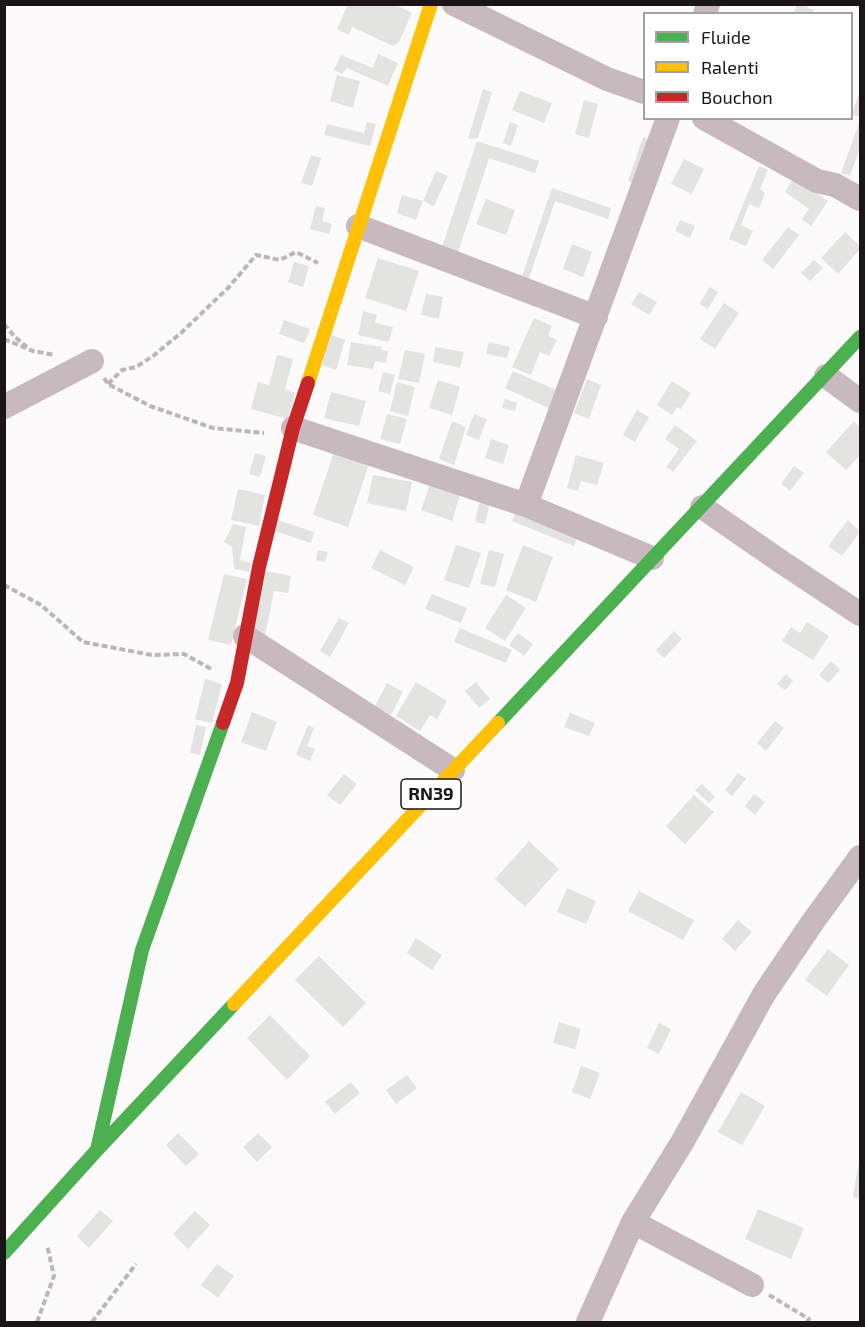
<!DOCTYPE html>
<style>
body{margin:0}
#map{position:relative;width:865px;height:1327px;overflow:hidden;background:#fcfafb;font-family:"Exo 2",sans-serif}
canvas{display:block}
.frame{position:absolute;inset:0;border:6px solid #1c1517;pointer-events:none}
.legend{position:absolute;left:643px;top:12px;width:210px;height:108px;box-sizing:border-box;background:#fff;border:2px solid #a4a1a2;margin:0;padding:8px 10px;list-style:none;font-size:18px;color:#1c1517}
.legend li{display:flex;align-items:center;gap:12px;height:30px}
.legend b{width:30px;border:2px solid #a4a1a2}
</style>
<div id="map">
<canvas width="865" height="1327"></canvas>
<div class="frame"></div>
<ul class="legend">
<li><b style="height:8px;background:#4caf50"></b>Fluide</li>
<li><b style="height:8px;background:#ffc107"></b>Ralenti</li>
<li><b style="height:8px;background:#c62828"></b>Bouchon</li>
</ul>
</div>
<script>
const c = document.querySelector('canvas').getContext('2d');
c.lineJoin = 'round';
function fill(path, color) {
  c.fillStyle = color;
  c.fill(path, 'evenodd');
}
function poly(rows) {
  const path = new Path2D();
  for (const r of rows) {
    path.moveTo(r[0], r[1]);
    for (let i = 2; i < r.length; i += 2) path.lineTo(r[i], r[i + 1]);
  }
  return path;
}
function strokePath(path, color, width, dash) {
  c.strokeStyle = color;
  c.lineWidth = width;
  c.lineCap = dash ? 'butt' : 'round';
  c.setLineDash(dash || []);
  c.stroke(path);
}
function label(font, color, halo, rows, align = 'center') {
  c.font = font + ' "Exo 2",sans-serif';
  c.lineWidth = 4.5;
  c.setLineDash([]);
  c.textBaseline = 'middle';
  c.strokeStyle = halo;
  c.fillStyle = color;
  for (const [text, x, y, turn = 0] of rows) {
    c.save();
    c.translate(x, y);
    c.rotate((+turn || 0) * Math.PI / 180);
    c.textAlign = isNaN(turn) ? turn : align;
    if (halo) c.strokeText(text, 0, 0);
    c.fillText(text, 0, 0);
    c.restore();
  }
}
fill(poly([
 [348,4,394,4,412,13,399,42,393,46,352,27,349,35,337,29],
 [797,5,809,5,807,8,814,10,813,14,793,14],
 [378,54,398,63,388,86,347,68,342,74,334,70,341,55,373,68],
 [337,75,360,81,353,108,330,101],
 [483,89,492,92,478,138,468,139],
 [520,91,552,103,544,123,512,110],
 [860,91,860,112,859,117,852,114],
 [584,100,598,104,589,138,575,134],
 [860,120,860,148,850,176,841,173],
 [367,122,376,124,370,146,324,135,327,124,364,133],
 [510,122,518,125,511,146,503,143],
 [643,137,652,140,636,184,628,181],
 [477,141,539,161,535,173,489,158,456,258,440,253],
 [311,155,321,158,312,186,301,183],
 [684,159,704,169,692,194,671,184],
 [759,166,768,170,760,189,765,193,759,208,749,204,741,225,753,231,746,246,729,239],
 [436,171,448,176,434,206,423,201],
 [794,178,828,201,811,226,802,219,809,209,785,192],
 [552,188,611,208,608,219,555,201,527,284,520,282],
 [402,195,423,201,416,220,397,213],
 [486,199,515,210,506,235,476,224],
 [316,206,325,208,322,221,332,224,329,234,310,229],
 [680,220,695,226,690,238,675,231],
 [788,227,799,235,773,269,762,260],
 [845,232,860,246,860,249,838,274,821,258],
 [572,244,592,252,583,277,563,269],
 [378,258,419,271,406,311,365,298],
 [814,260,823,268,810,281,801,273],
 [294,262,309,266,303,287,288,282],
 [710,287,718,292,708,309,699,304],
 [639,292,657,302,649,315,631,304],
 [426,294,443,297,439,319,421,315],
 [724,303,739,313,715,349,700,339],
 [363,311,377,315,375,323,393,327,389,342,358,335],
 [534,318,552,326,548,335,557,340,549,356,540,352,531,375,512,367],
 [284,320,310,329,304,343,279,334],
 [331,335,345,340,336,370,322,365],
 [351,342,382,347,381,350,388,351,386,363,375,361,373,369,347,365],
 [489,342,510,347,507,358,486,354],
 [435,347,464,352,460,368,433,362],
 [405,350,425,354,419,383,398,379],
 [277,355,293,359,285,389,295,393,288,419,251,409,258,382,269,385],
 [513,371,558,391,550,409,505,388],
 [383,372,395,375,390,394,378,391],
 [587,379,601,385,589,419,574,413],
 [438,380,460,387,452,415,429,408],
 [672,381,691,393,681,409,677,407,672,415,657,405],
 [397,382,415,387,408,416,390,411],
 [331,392,366,401,359,426,324,418],
 [505,399,517,403,515,411,502,408],
 [637,410,649,417,635,442,623,435],
 [387,414,407,419,400,444,380,439],
 [474,414,487,419,479,440,466,435],
 [452,421,466,427,454,465,439,459],
 [854,421,860,427,860,455,846,470,826,452],
 [675,425,697,441,673,472,666,467,679,449,665,439],
 [491,439,509,445,503,464,485,458],
 [334,452,369,464,348,527,313,515],
 [255,453,266,456,260,477,249,474],
 [576,455,604,463,597,485,581,481,578,491,567,488],
 [794,466,804,473,790,491,781,484],
 [373,475,412,482,406,511,367,503],
 [431,482,461,492,452,521,421,510],
 [238,489,265,495,259,526,231,520],
 [480,500,490,503,485,524,475,522],
 [516,511,578,536,574,546,512,521],
 [275,519,314,532,311,543,271,530],
 [848,520,860,532,842,556,828,546],
 [233,524,246,527,240,560,251,563,249,572,234,569,232,547,224,542],
 [456,545,481,553,469,588,444,580],
 [523,545,553,557,536,602,506,590],
 [318,550,328,552,325,562,316,560],
 [380,550,414,567,405,585,371,568],
 [489,550,504,554,495,587,480,584],
 [266,571,291,576,288,593,274,591,265,636,253,633],
 [224,574,247,579,231,645,208,640],
 [432,594,467,608,461,623,425,609],
 [506,595,526,608,505,641,485,628],
 [339,618,349,623,330,657,320,651],
 [807,622,829,636,813,660,782,641,791,627,800,633],
 [460,628,512,650,506,663,454,642],
 [674,631,682,639,664,658,656,650],
 [518,633,533,644,524,656,509,645],
 [831,661,840,670,828,683,819,675],
 [786,674,793,681,785,690,777,684],
 [205,679,222,684,212,723,195,719],
 [416,682,447,701,437,719,430,715,420,731,396,716],
 [476,682,490,699,479,708,465,691],
 [387,683,403,692,391,715,375,706],
 [252,712,277,722,266,751,241,742],
 [570,713,595,723,589,736,564,727],
 [775,721,784,728,766,751,757,743],
 [196,725,206,727,200,755,190,753],
 [308,725,314,728,307,746,315,749,310,761,296,755],
 [738,773,746,779,732,796,725,790],
 [344,774,357,784,340,805,327,795],
 [702,784,715,797,709,803,695,790],
 [754,794,765,802,755,815,745,806],
 [694,795,714,812,685,844,666,826],
 [529,841,559,869,525,907,495,879],
 [567,888,596,901,586,924,557,912],
 [639,891,694,920,683,940,628,911],
 [738,920,752,932,735,951,722,939],
 [416,938,442,955,432,970,407,953],
 [828,949,849,965,827,996,805,980],
 [319,956,366,1003,343,1027,295,980],
 [270,1015,310,1056,287,1080,247,1038],
 [559,1022,581,1029,575,1049,553,1043],
 [659,1023,671,1029,659,1054,647,1048],
 [581,1066,600,1073,590,1099,572,1092],
 [407,1075,417,1088,396,1104,386,1090],
 [351,1082,360,1093,335,1114,325,1102],
 [741,1092,765,1106,742,1145,718,1132],
 [178,1133,199,1154,186,1166,166,1145],
 [258,1133,272,1147,257,1162,243,1147],
 [859,1161,860,1161,860,1199,853,1197],
 [758,1209,804,1228,791,1259,745,1239],
 [100,1210,113,1221,89,1248,77,1236],
 [195,1211,210,1225,188,1249,173,1234],
 [217,1264,234,1276,218,1298,201,1285]
]), '#e3e3e1');
strokePath(poly([
 [4,324,15,337,27,347],
 [4,339,33,351,55,355],
 [104,378,108,384,150,406,176,415,213,428,264,433],
 [108,384,122,370,136,367,153,356,181,333,229,287,256,255,280,260,296,252,318,263],
 [4,585,41,605,83,642,152,655,184,654,213,670],
 [769,1295,809,1319,807,1322],
 [37,1322,54,1276,47,1245],
 [92,1322,136,1264]
]), '#bfb4b8', 4, [6, 3]);
strokePath(poly([
 [454,4,607,79,644,92],
 [705,14,708,4],
 [704,118,817,181,835,185,860,199],
 [358,226,596,317],
 [826,376,860,401],
 [4,407,92,361],
 [293,428,526,505,652,558],
 [526,505,668,118],
 [702,507,780,561,860,614],
 [245,636,453,770],
 [633,1222,752,1285],
 [588,1322,633,1222,683,1141,764,994,812,923,860,857]
]), '#c7b9be', 24);
strokePath(poly([
 [498,723,860,337],
 [97,1150,142,950,223,723],
 [4,1253,97,1150,234,1004]
]), '#4caf50', 14);
strokePath(poly([
 [308,383,431,4],
 [234,1004,498,723]
]), '#ffc107', 14);
strokePath(poly([
 [223,723,237,683,259,567,293,428,308,383]
]), '#c62828', 14);
for (const [x, y, w] of [
 [431,794,60]
]) {
  const box = new Path2D();
  box.roundRect(x - w / 2, y - 15, w, 30, 4.5);
  c.fillStyle = '#fff';
  c.fill(box);
  strokePath(box, '#1c1517', 1.5);
}
label('bold 18px', '#1c1517', null, [
 ["RN39",431,794]
]);
</script>
